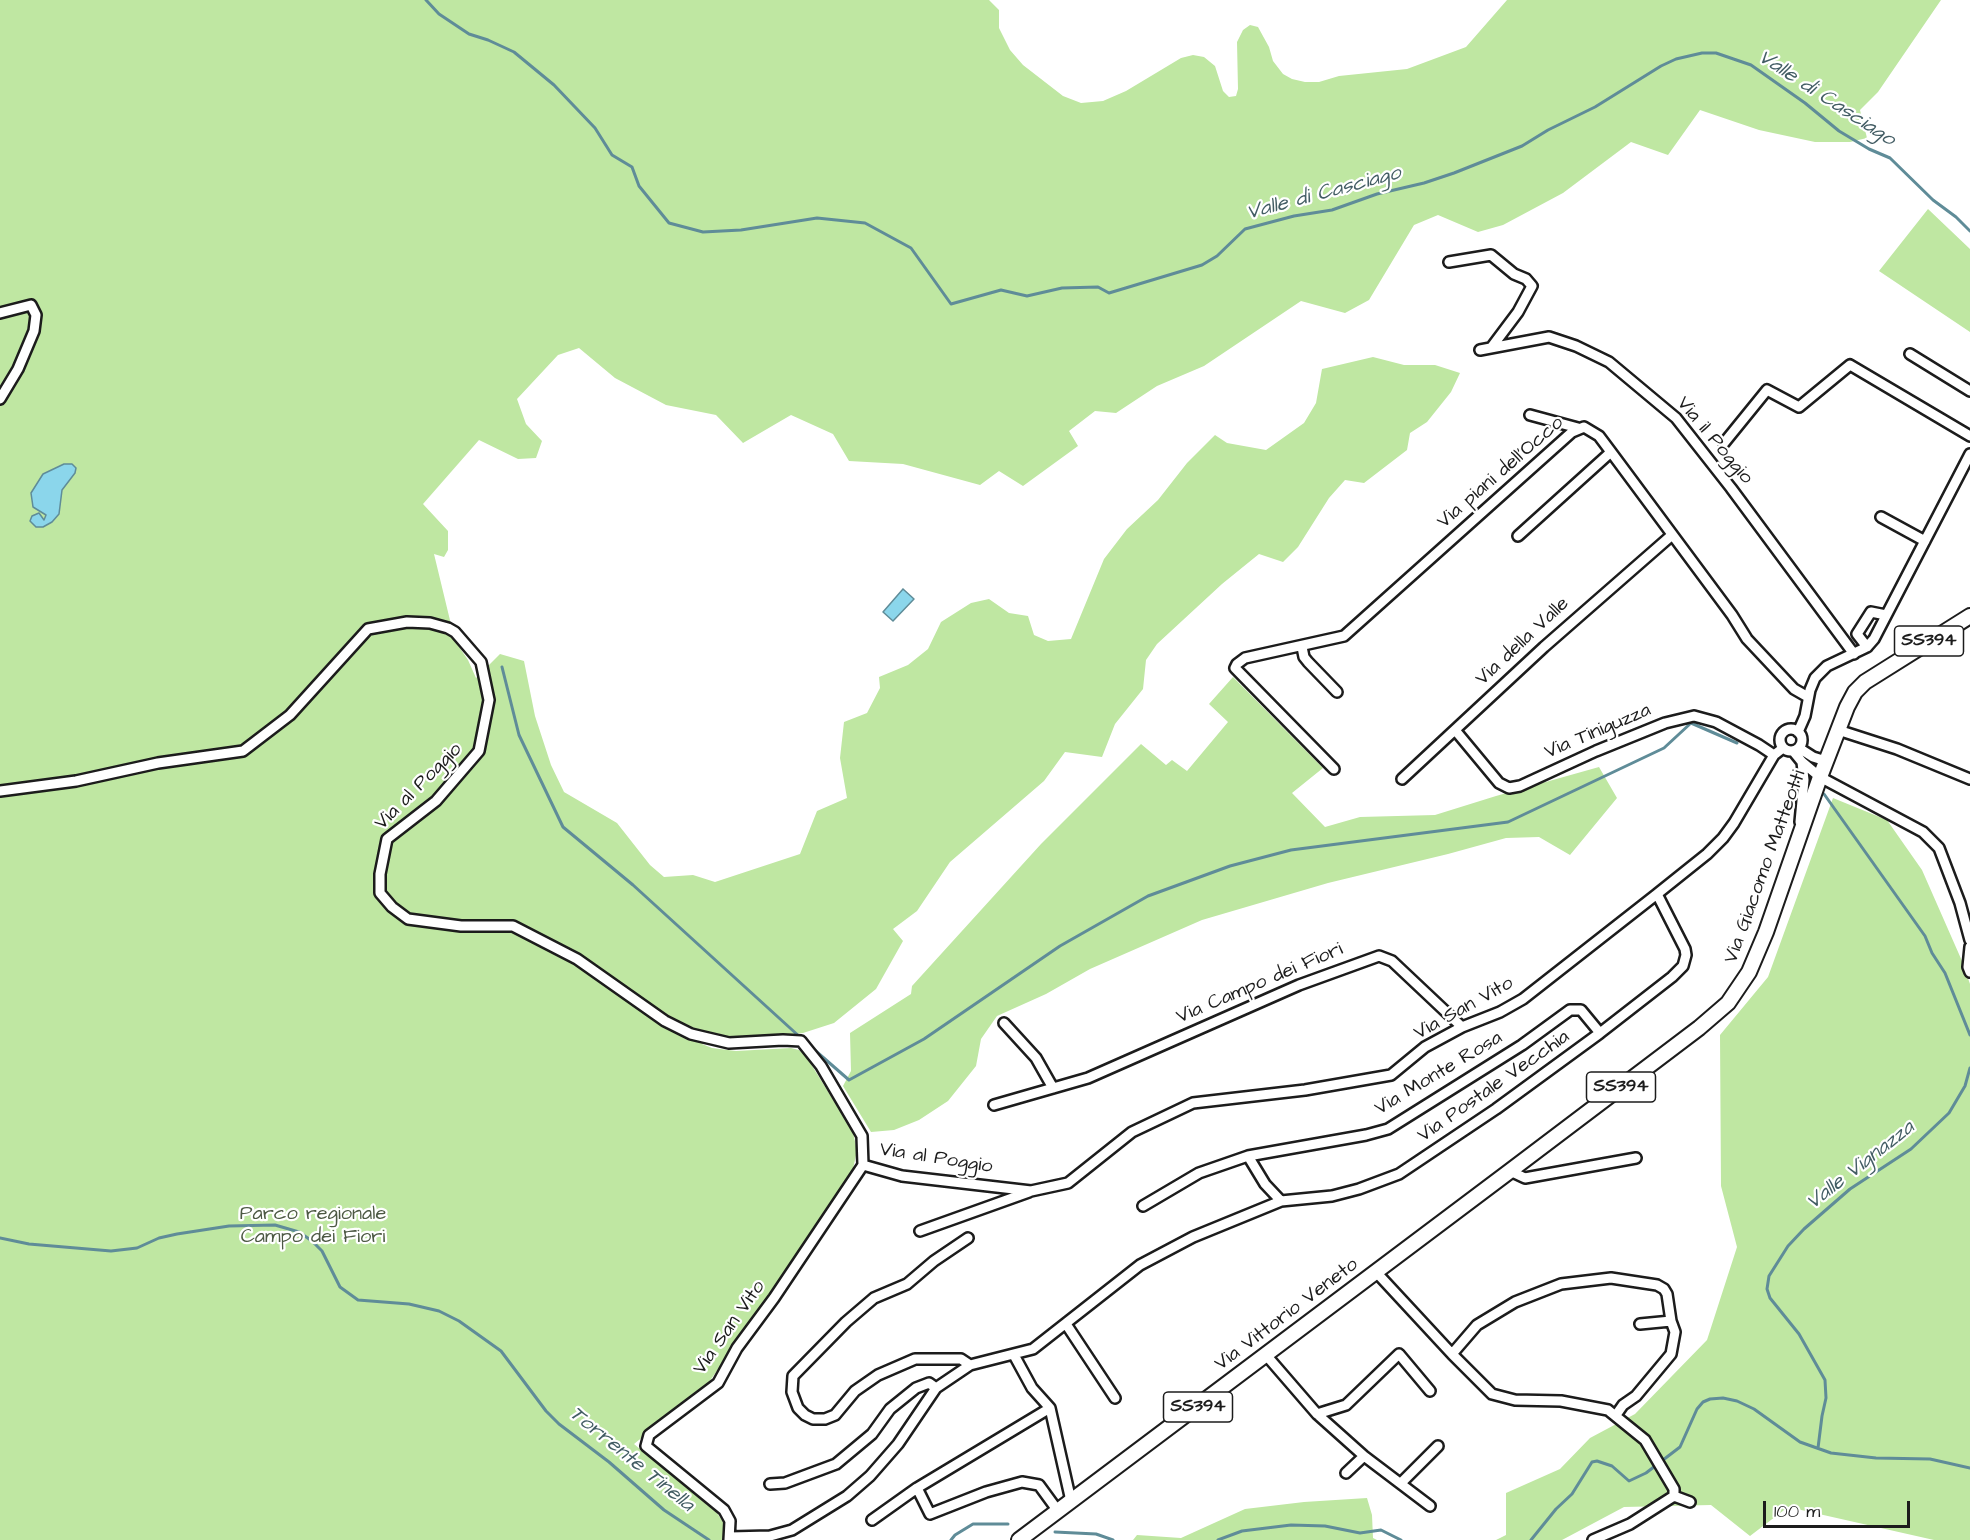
<!DOCTYPE html>
<style>
body{margin:0}
#map{position:relative;width:1970px;height:1540px;overflow:hidden;background:#fff;font-family:"Architects Daughter",sans-serif}
canvas{display:block}
.scale{position:absolute;left:1763px;top:1501px;width:147px;height:27px;box-sizing:border-box;border:3px solid #1c1c1c;border-top:0;padding-left:8px;font-size:18px;line-height:21px;white-space:nowrap;color:#1c1c1c;-webkit-text-stroke:4px #fff;paint-order:stroke}
</style>
<div id="map">
<canvas width="1970" height="1540"></canvas>
<div class="scale">100 m</div>
</div>
<script>
const c = document.querySelector('canvas').getContext('2d');
c.lineJoin = 'round';
function fill(path, color) {
  c.fillStyle = color;
  c.fill(path, 'evenodd');
}
function poly(rows) {
  const path = new Path2D();
  for (const r of rows) {
    if (r.length === 3) {
      path.moveTo(r[0] + r[2], r[1]);
      path.arc(r[0], r[1], r[2], 0, 2 * Math.PI);
      continue;
    }
    path.moveTo(r[0], r[1]);
    for (let i = 2; i < r.length; i += 2) path.lineTo(r[i], r[i + 1]);
  }
  return path;
}
function strokePath(path, color, width, dash) {
  c.strokeStyle = color;
  c.lineWidth = width;
  c.lineCap = dash ? 'butt' : 'round';
  c.setLineDash(dash || []);
  c.stroke(path);
}
function label(font, color, halo, rows, align = 'center') {
  c.font = font + ' "Architects Daughter",sans-serif';
  c.lineWidth = 4.5;
  c.setLineDash([]);
  c.textBaseline = 'middle';
  c.strokeStyle = halo;
  c.fillStyle = color;
  for (const [text, x, y, turn = 0] of rows) {
    c.save();
    c.translate(x, y);
    c.rotate((+turn || 0) * Math.PI / 180);
    c.textAlign = isNaN(turn) ? turn : align;
    if (halo) c.strokeText(text, 0, 0);
    c.fillText(text, 0, 0);
    c.restore();
  }
}
fill(poly([
 [0,0,989,0,999,10,999,28,1010,50,1023,65,1063,96,1081,103,1103,101,1126,91,1181,58,1193,55,1204,57,1215,66,1223,91,1229,97,1236,96,1238,89,1237,42,1243,30,1250,25,1258,27,1269,47,1273,61,1283,74,1292,79,1305,82,1319,82,1339,76,1407,69,1466,47,1507,0,1941,0,1878,92,1860,110,1867,138,1850,142,1815,142,1759,130,1700,110,1668,155,1631,142,1563,193,1503,225,1478,232,1438,215,1414,225,1369,300,1345,313,1301,301,1204,366,1157,386,1116,413,1095,411,1069,431,1078,446,1023,486,999,471,980,485,903,464,849,461,833,434,791,415,743,443,716,415,666,405,615,378,579,348,558,355,517,399,526,424,542,441,536,458,518,459,479,440,423,504,448,531,448,550,444,557,434,554,455,641,468,660,476,678,500,654,524,661,535,716,551,765,564,792,617,823,650,865,664,877,693,875,715,882,800,854,817,811,847,798,840,758,844,722,867,713,880,688,879,677,908,665,928,649,941,622,971,603,989,599,1009,613,1028,616,1034,635,1048,641,1071,639,1104,559,1127,529,1158,500,1187,463,1215,435,1227,443,1266,450,1304,423,1316,403,1322,369,1373,357,1404,365,1435,365,1460,373,1451,392,1427,422,1410,433,1407,450,1364,483,1345,480,1329,498,1298,547,1283,562,1259,554,1222,584,1157,644,1146,660,1143,689,1115,724,1102,757,1065,752,1044,781,950,862,917,911,893,929,903,941,876,989,834,1023,803,1033,702,1044,712,1048,736,1051,791,1048,799,1050,806,1056,853,1132,857,1151,853,1169,767,1299,707,1385,634,1444,717,1513,723,1522,724,1533,722,1540,0,1540],
 [1928,209,1970,249,1970,332,1879,271],
 [1233,677,1323,768,1292,793,1325,827,1360,817,1435,815,1496,796,1599,767,1617,798,1570,855,1539,837,1506,838,1448,854,1328,883,1202,920,1090,969,1046,994,997,1016,981,1039,976,1066,948,1101,919,1120,894,1130,871,1132,843,1086,851,1071,850,1033,911,994,912,986,1041,844,1141,744,1166,765,1172,760,1187,771,1228,722,1209,704],
 [1833,798,1887,820,1922,870,1962,961,1970,984,1970,1540,1934,1540,1788,1507,1750,1536,1711,1505,1624,1507,1562,1540,1496,1540,1506,1535,1506,1493,1560,1469,1590,1438,1635,1414,1707,1340,1737,1247,1721,1186,1720,1035,1768,977],
 [1367,1498,1372,1515,1373,1538,1377,1540,1133,1540,1137,1535,1181,1538,1245,1509,1304,1502]
]), '#bfe7a2');
const water = poly([
 [64,464,72,464,76,468,75,473,62,490,59,514,52,522,43,527,36,527,30,521,32,516,39,513,44,520,46,515,33,507,31,493,43,474,64,464],
 [903,589,914,599,893,621,883,612,903,589]
]);
fill(water, '#8bd6eb');
strokePath(water, '#5f8c98', 1.5);
strokePath(poly([
 [426,0,439,14,469,34,488,40,514,52,554,85,595,128,612,155,632,167,639,186,669,223,703,232,741,230,817,218,865,223,911,248,951,304,1001,290,1027,296,1062,288,1098,287,1109,293,1202,265,1217,256,1245,229,1294,216,1332,210,1377,194,1424,183,1454,173,1522,146,1548,130,1595,107,1661,66,1676,59,1702,53,1716,53,1751,65,1805,103,1839,131,1869,149,1890,158,1933,200,1956,217,1970,231],
 [502,667,519,735,563,827,633,885,801,1038],
 [1824,794,1925,936,1932,953,1945,973,1970,1035],
 [810,1046,849,1080,924,1039,1060,946,1148,896,1230,866,1291,850,1508,822,1664,748,1691,723,1737,743],
 [0,1238,29,1244,111,1251,137,1248,159,1238,177,1234,229,1226,275,1225,299,1232,312,1241,322,1251,340,1287,358,1300,409,1304,439,1311,459,1321,501,1351,546,1411,559,1424,609,1462,664,1510,709,1540],
 [1818,1448,1822,1416,1826,1398,1825,1380,1799,1334,1770,1298,1767,1289,1769,1276,1788,1246,1804,1229,1850,1189,1911,1149,1949,1113,1965,1086,1970,1068],
 [1055,1532,1096,1534,1113,1540],
 [951,1540,955,1535,973,1524,1008,1524],
 [1218,1540,1242,1531,1291,1525,1325,1526,1360,1533,1381,1530,1401,1540],
 [1531,1540,1556,1509,1572,1494,1592,1462,1597,1461,1612,1466,1629,1481,1646,1473,1680,1447,1697,1409,1703,1402,1710,1399,1723,1398,1737,1401,1754,1409,1800,1442,1831,1453,1876,1458,1930,1459,1970,1468]
]), '#5f8c98', 3);
const street = poly([
 [1449,262,1491,255,1514,274,1526,279,1532,286,1518,312,1491,348],
 [0,313,31,305,36,315,34,331,18,369,0,399],
 [1480,350,1549,337,1576,346,1609,362,1676,418,1731,488,1854,654],
 [1910,354,1970,391],
 [1530,415,1578,428],
 [1724,443,1767,390,1799,407,1850,365,1970,436],
 [1881,517,1925,541],
 [1518,536,1611,452],
 [1302,647,1304,657,1308,662,1337,692],
 [1867,647,1857,634,1871,612,1886,615],
 [1791,740,11],
 [1455,730,1499,783,1509,788,1520,786,1596,751,1665,723,1694,716,1716,722,1759,745,1774,755],
 [1838,730,1897,749,1970,779],
 [1798,732,1805,716,1810,690,1815,678,1827,666,1867,647,1874,639,1970,454],
 [1799,748,1813,757,1826,761],
 [1793,751,1802,762,1820,777,1923,832,1939,848,1960,903,1970,940],
 [1334,769,1235,668,1237,664,1245,658,1344,636,1572,432,1584,427,1599,436,1611,452,1732,615,1747,639,1794,689,1808,697],
 [1402,779,1544,647,1672,535],
 [0,791,76,781,158,763,243,751,290,715,368,629,407,622,430,623,448,628,455,632,481,662,489,700,479,751,436,801,387,839,380,874,380,893,392,907,408,919,461,926,513,926,577,959,665,1021,691,1034,729,1043,783,1040,801,1041,821,1066,862,1136,863,1165,902,1176,1031,1191,1068,1183,1132,1132,1193,1103,1305,1090,1391,1075,1425,1047,1462,1027,1500,1012,1523,999,1657,894],
 [1800,822,1804,780,1802,762],
 [1970,947,1968,967,1970,972],
 [1004,1023,1036,1058,1053,1088],
 [994,1105,1088,1078,1299,985,1379,956,1392,961,1462,1027],
 [1248,1156,1265,1184,1281,1201],
 [1510,1171,1525,1178,1636,1158],
 [1143,1206,1199,1173,1248,1156,1366,1135,1388,1129,1522,1045,1570,1010,1581,1010,1600,1033],
 [920,1231,1029,1192],
 [968,1238,934,1261,907,1284,874,1298,846,1322,793,1376,792,1392,798,1408,805,1415,813,1419,825,1419,835,1415,855,1391,878,1375,915,1359,961,1359,970,1365],
 [1376,1272,1452,1354,1492,1394,1515,1400,1561,1401,1608,1410,1645,1440,1674,1489,1674,1496,1630,1524,1593,1540],
 [1066,1324,1115,1398],
 [1640,1324,1671,1321],
 [1452,1354,1477,1325,1515,1302,1561,1284,1611,1278,1657,1285,1664,1289,1667,1294,1671,1321,1675,1332,1671,1354,1636,1396,1623,1405,1616,1415],
 [1014,1355,1032,1388,1050,1408,1071,1501],
 [1266,1355,1317,1414,1346,1405,1399,1354,1430,1391],
 [1317,1414,1364,1456,1430,1506],
 [1346,1473,1364,1456],
 [1401,1483,1438,1446],
 [770,1484,785,1483,836,1464,872,1434,890,1409,916,1388,929,1383,936,1388],
 [917,1488,1050,1408],
 [1674,1496,1690,1502],
 [872,1520,917,1488,930,1514,986,1492,1022,1482,1039,1485,1058,1511],
 [730,1537,770,1536,792,1530,847,1496,870,1476,898,1444,936,1388,970,1365,1033,1349,1140,1265,1193,1237,1281,1201,1332,1196,1359,1189,1399,1174,1496,1109,1600,1033,1672,977,1683,966,1686,955,1685,949,1657,894,1707,854,1723,838,1734,823,1774,755,1783,748],
 [729,1540,730,1521,724,1510,646,1446,649,1435,718,1383,737,1348,774,1298,863,1165]
]);
const primary = poly([
 [1019,1540,1510,1171,1699,1028,1728,1003,1749,972,1766,932,1820,777,1847,707,1855,692,1865,682,1970,616]
]);
strokePath(street, '#1c1c1c', 14);
strokePath(primary, '#1c1c1c', 18);
strokePath(street, '#fff', 9);
strokePath(primary, '#fff', 14);
for (const [x, y, w] of [
 [1929,641,69],
 [1621,1087,69],
 [1198,1407,69]
]) {
  const box = new Path2D();
  box.roundRect(x - w / 2, y - 15, w, 30, 4.5);
  c.fillStyle = '#fff';
  c.fill(box);
  strokePath(box, '#1c1c1c', 1.5);
}
label('bold 18px', '#1c1c1c', null, [
 ["SS394",1929,641],
 ["SS394",1621,1087],
 ["SS394",1198,1407]
]);
label('20px', '#1c1c1c', '#fff', [
 ["Via il Poggio",1714,441,50],
 ["Via piani dell'Occo",1501,473,-41],
 ["Via della Valle",1523,642,-43],
 ["Via Tiniguzza",1598,732,-23],
 ["Via al Poggio",419,787,-45],
 ["Via Giacomo Matteotti",1766,867,-70],
 ["Via Campo dei Fiori",1260,984,-23],
 ["Via San Vito",1464,1009,-29],
 ["Via Monte Rosa",1439,1074,-31],
 ["Via Postale Vecchia",1494,1087,-35],
 ["Via al Poggio",936,1159,9],
 ["Via Vittorio Veneto",1287,1315,-37],
 ["Via San Vito",730,1328,-55]
]);
label('20px', '#4d5944', '#fff', [
 ["Parco regionale",313,1215],
 ["Campo dei Fiori",313,1238]
]);
label('italic 21px', '#435d64', '#fff', [
 ["Valle di Casciago",1826,99,33],
 ["Valle di Casciago",1324,194,-15],
 ["Valle Vignazza",1861,1166,-38],
 ["Torrente Tinella",631,1460,39]
]);
</script>
